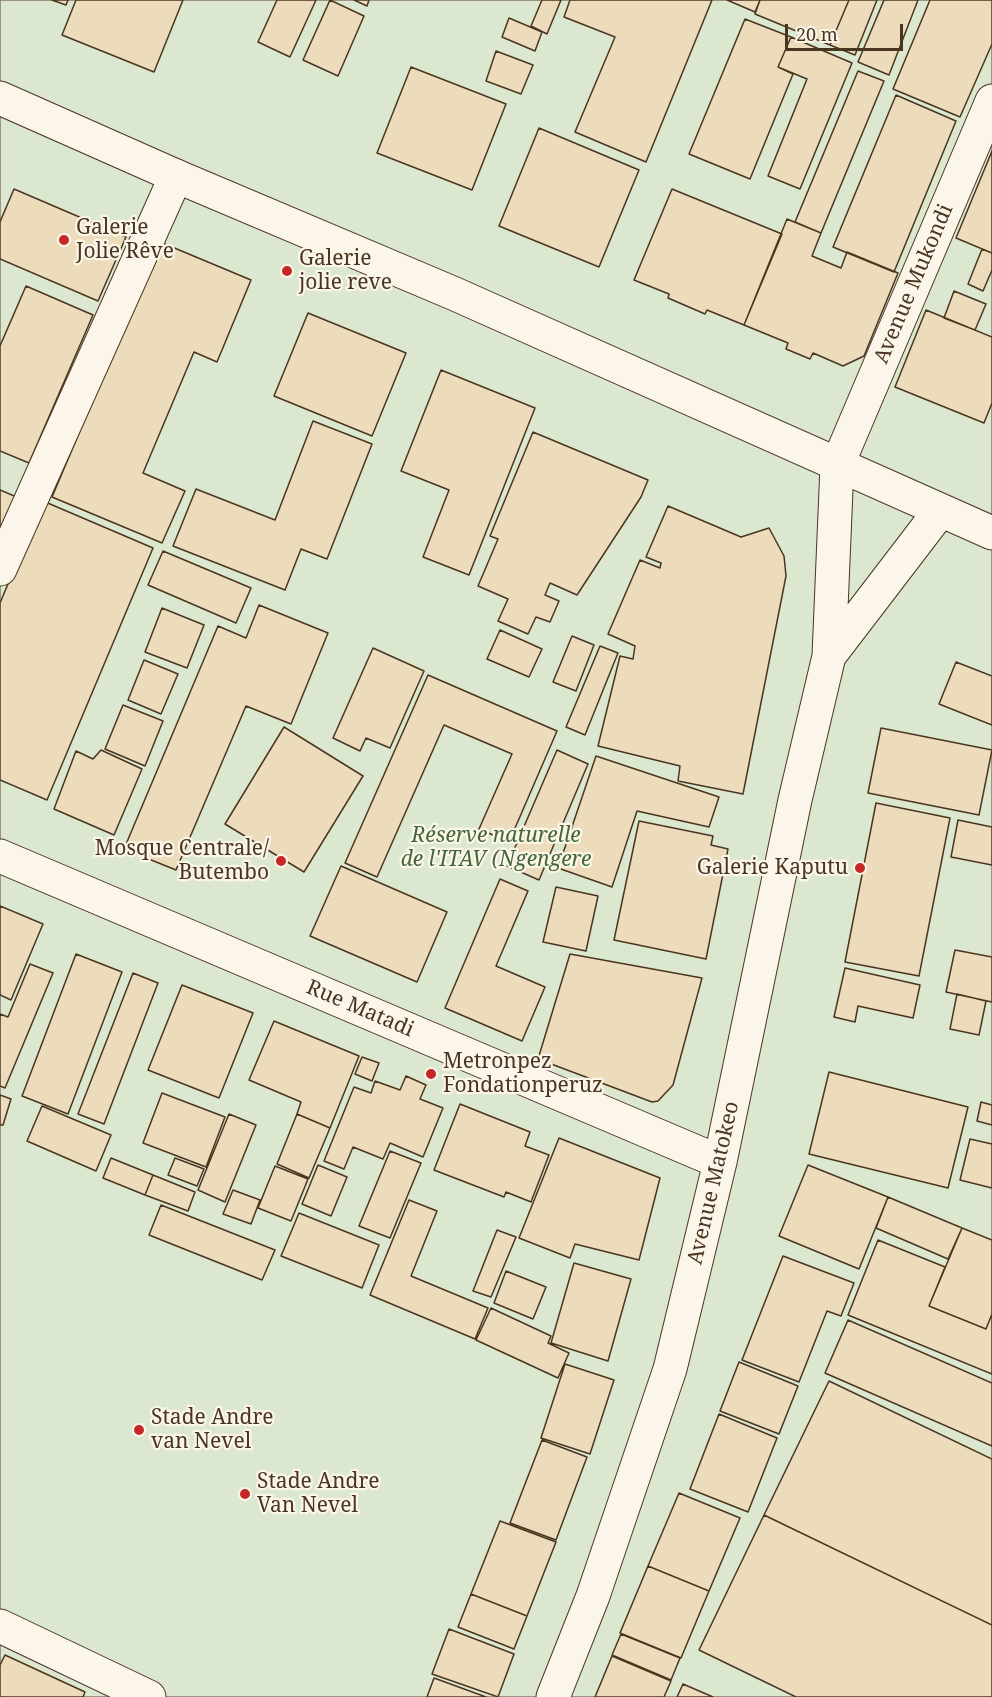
<!DOCTYPE html>
<meta charset="utf-8">
<style>
body{margin:0}
#map{position:relative;width:992px;height:1697px;overflow:hidden;background:#fbf6e9;font-family:"Noto Serif",serif}
canvas{display:block}
.scale{position:absolute;left:785px;top:24px;width:118px;height:27px;box-sizing:border-box;border:3px solid #4a3520;border-top:0;padding-left:8px;font-size:18px;line-height:21px;white-space:nowrap;color:#4a3520;-webkit-text-stroke:4px #fbf6e9;paint-order:stroke}
</style>
<div id="map">
<canvas width="992" height="1697"></canvas>
<div class="scale">20 m</div>
</div>
<script>
const c = document.querySelector('canvas').getContext('2d');
c.lineJoin = 'round';
function fill(path, color) {
  c.fillStyle = color;
  c.fill(path, 'evenodd');
}
function poly(rows) {
  const path = new Path2D();
  for (const r of rows) {
    path.moveTo(r[0], r[1]);
    for (let i = 2; i < r.length; i += 2) path.lineTo(r[i], r[i + 1]);
  }
  return path;
}
function strokePath(path, color, width, dash) {
  c.strokeStyle = color;
  c.lineWidth = width;
  c.lineCap = dash ? 'butt' : 'round';
  c.setLineDash(dash || []);
  c.stroke(path);
}
function label(font, color, halo, rows, align = 'center') {
  c.font = font + ' "Noto Serif",serif';
  c.lineWidth = 4.5;
  c.setLineDash([]);
  c.textBaseline = 'middle';
  c.strokeStyle = halo;
  c.fillStyle = color;
  for (const [text, x, y, turn = 0] of rows) {
    c.save();
    c.translate(x, y);
    c.rotate((+turn || 0) * Math.PI / 180);
    c.textAlign = isNaN(turn) ? turn : align;
    if (halo) c.strokeText(text, 0, 0);
    c.fillText(text, 0, 0);
    c.restore();
  }
}
const green = poly([
 [0,0,992,0,992,1697,0,1697,0,0]
]);
fill(green, '#dce7d0');
strokePath(green, '#887966', 1.5);
const building = poly([
 [52,0,68,0,66,5,52,0],
 [76,0,183,0,154,72,62,35,76,0],
 [277,0,316,0,290,57,258,42,277,0],
 [330,0,364,16,338,76,303,60,330,0],
 [354,0,369,0,367,6,354,0],
 [542,0,561,0,547,34,531,26,542,0],
 [570,0,712,0,646,162,575,132,615,37,564,17,570,0],
 [727,0,760,0,755,12,727,0],
 [760,0,849,0,830,45,755,14,760,0],
 [849,0,877,0,855,55,830,45,849,0],
 [884,0,918,0,889,75,858,62,884,0],
 [930,0,992,0,992,44,960,117,893,89,930,0],
 [509,18,542,32,535,51,502,37,509,18],
 [745,19,791,37,778,67,793,74,750,179,689,154,745,19],
 [791,37,852,63,800,189,768,176,807,79,778,67,791,37],
 [496,51,533,65,521,94,486,81,496,51],
 [411,67,506,104,472,190,377,153,411,67],
 [858,71,884,81,821,233,795,222,858,71],
 [896,95,956,121,894,272,833,247,896,95],
 [539,128,639,170,599,267,499,226,539,128],
 [992,151,992,253,956,238,992,151],
 [14,189,126,237,98,301,0,259,0,222,14,189],
 [672,189,782,234,744,325,707,310,705,314,668,298,669,294,634,280,672,189],
 [787,219,821,233,812,256,841,268,847,252,898,273,864,356,843,366,813,353,810,359,786,349,788,343,744,325,787,219],
 [160,242,251,280,217,362,194,352,143,473,185,491,162,543,52,497,160,242],
 [982,249,992,253,992,270,983,291,968,284,982,249],
 [26,286,93,315,29,463,0,451,0,346,26,286],
 [954,291,986,304,975,330,944,318,954,291],
 [926,310,992,337,992,403,984,423,895,387,926,310],
 [308,313,406,353,372,436,274,396,308,313],
 [441,370,535,408,469,575,423,557,449,490,401,471,441,370],
 [313,421,372,444,327,559,301,549,285,590,173,546,196,489,275,520,313,421],
 [533,432,648,480,641,497,577,595,550,583,545,595,559,601,550,622,536,617,528,634,498,621,508,599,478,586,498,539,490,536,533,432],
 [0,490,19,498,0,542,0,490],
 [43,501,153,548,47,800,0,780,0,603,43,501],
 [668,506,741,537,769,528,784,556,786,576,743,794,678,781,680,766,598,746,620,656,633,659,635,646,608,634,640,560,660,568,661,563,646,557,668,506],
 [163,551,251,588,236,623,148,585,163,551],
 [259,605,328,633,291,724,246,706,176,870,124,849,218,626,246,638,259,605],
 [162,608,204,625,187,668,145,652,162,608],
 [500,630,542,649,529,677,487,659,500,630],
 [572,636,594,645,576,691,553,682,572,636],
 [600,646,618,653,585,735,566,727,600,646],
 [373,648,424,671,390,748,366,738,360,751,333,738,373,648],
 [144,660,178,674,161,714,128,700,144,660],
 [956,662,992,676,992,725,939,704,956,662],
 [428,675,557,731,509,842,479,829,512,754,444,725,377,877,345,863,428,675],
 [123,705,163,721,145,766,105,749,123,705],
 [284,727,363,776,304,872,225,824,284,727],
 [881,728,992,750,979,815,868,793,881,728],
 [101,750,142,769,114,835,54,809,76,751,93,759,101,750],
 [557,750,588,764,539,880,507,866,557,750],
 [596,756,719,797,709,827,637,811,612,887,558,868,596,756],
 [876,803,950,818,919,976,845,962,876,803],
 [958,820,992,827,992,865,951,857,958,820],
 [639,821,713,836,711,845,728,849,706,959,614,940,639,821],
 [341,866,447,912,417,982,310,936,341,866],
 [500,879,528,891,496,966,545,987,522,1041,445,1008,500,879],
 [556,887,598,896,586,951,543,942,556,887],
 [0,906,43,924,11,1000,0,995,0,906],
 [955,950,992,957,992,1002,946,992,955,950],
 [76,954,122,972,68,1114,22,1096,76,954],
 [570,954,702,978,673,1085,658,1101,652,1102,538,1059,570,954],
 [30,964,53,973,5,1088,0,1086,0,1014,8,1017,30,964],
 [845,968,920,985,913,1018,858,1006,855,1022,834,1017,845,968],
 [133,973,158,983,104,1124,78,1114,133,973],
 [182,985,253,1013,219,1098,148,1070,182,985],
 [957,994,986,1001,979,1035,950,1029,957,994],
 [274,1021,359,1056,330,1128,297,1114,301,1102,249,1080,274,1021],
 [362,1057,379,1063,372,1081,355,1074,362,1057],
 [829,1072,968,1107,948,1188,809,1154,829,1072],
 [406,1076,426,1085,420,1099,443,1108,423,1157,390,1143,383,1159,353,1147,344,1169,324,1161,354,1087,371,1093,375,1081,400,1090,406,1076],
 [162,1093,225,1117,206,1167,143,1143,162,1093],
 [0,1095,11,1099,3,1125,0,1125,0,1095],
 [981,1102,992,1105,992,1125,977,1121,981,1102],
 [460,1104,530,1132,525,1146,549,1155,531,1202,506,1192,504,1197,434,1170,460,1104],
 [42,1106,111,1135,96,1171,27,1141,42,1106],
 [229,1114,256,1125,225,1202,198,1190,229,1114],
 [297,1114,330,1128,309,1178,277,1164,297,1114],
 [559,1138,660,1178,639,1260,575,1244,570,1258,519,1238,559,1138],
 [970,1139,992,1144,992,1188,960,1180,970,1139],
 [390,1151,421,1163,390,1238,359,1226,390,1151],
 [111,1158,153,1175,145,1195,103,1178,111,1158],
 [175,1158,204,1169,197,1186,168,1175,175,1158],
 [318,1165,347,1177,331,1216,302,1204,318,1165],
 [808,1165,888,1197,859,1269,779,1236,808,1165],
 [275,1166,308,1179,291,1221,258,1208,275,1166],
 [153,1175,195,1192,188,1211,145,1195,153,1175],
 [233,1190,260,1200,251,1224,223,1214,233,1190],
 [888,1197,962,1228,948,1259,876,1228,888,1197],
 [409,1200,437,1211,411,1276,488,1308,475,1339,370,1295,409,1200],
 [161,1205,275,1250,262,1280,149,1235,161,1205],
 [299,1213,379,1245,362,1288,281,1256,299,1213],
 [962,1228,992,1240,992,1314,986,1329,929,1306,962,1228],
 [497,1230,516,1237,491,1297,473,1291,497,1230],
 [878,1240,945,1267,929,1306,986,1329,992,1314,992,1374,848,1315,878,1240],
 [783,1256,854,1283,841,1316,827,1311,799,1382,742,1360,783,1256],
 [574,1263,631,1279,608,1361,551,1343,574,1263],
 [506,1271,546,1287,533,1319,494,1303,506,1271],
 [491,1308,551,1336,548,1343,569,1353,558,1378,476,1340,491,1308],
 [848,1320,992,1383,992,1446,825,1373,848,1320],
 [739,1362,798,1386,779,1434,720,1411,739,1362],
 [565,1364,614,1380,590,1454,541,1438,565,1364],
 [829,1381,992,1459,992,1625,764,1515,829,1381],
 [719,1414,777,1438,748,1512,690,1489,719,1414],
 [542,1440,587,1457,556,1540,510,1523,542,1440],
 [679,1493,740,1518,709,1591,648,1566,679,1493],
 [764,1515,992,1625,992,1697,796,1697,699,1650,764,1515],
 [500,1521,556,1542,527,1616,471,1594,500,1521],
 [648,1566,709,1591,681,1658,620,1633,648,1566],
 [471,1594,527,1616,514,1649,458,1627,471,1594],
 [449,1629,514,1654,498,1697,432,1674,449,1629],
 [621,1634,680,1658,671,1680,612,1655,621,1634],
 [5,1655,85,1692,83,1697,0,1697,0,1665,5,1655],
 [612,1656,671,1681,664,1697,595,1697,612,1656],
 [434,1678,486,1697,427,1697,434,1678],
 [683,1684,713,1697,677,1697,683,1684]
]);
fill(building, '#ecdcbc');
strokePath(building, '#4a3520', 1.5);
const minor = poly([
 [0,569,176,176],
 [829,656,940,511],
 [0,856,720,1162],
 [0,1626,149,1697],
 [553,1697,593,1596,670,1369,720,1162,795,800,829,656,837,466,992,101]
]);
const trunk = poly([
 [0,98,176,176,455,294,992,533]
]);
strokePath(minor, '#4a3520', 35);
strokePath(trunk, '#4a3520', 35);
strokePath(minor, '#fbf6e9', 33);
strokePath(trunk, '#fbf6e9', 33);
for (const [x, y, r, color] of [
 [64,240,6,"#c62828"],
 [287,271,6,"#c62828"],
 [281,861,6,"#c62828"],
 [860,868,6,"#c62828"],
 [431,1074,6,"#c62828"],
 [139,1430,6,"#c62828"],
 [245,1494,6,"#c62828"]
]) {
  const dot = new Path2D();
  dot.arc(x, y, r, 0, 2 * Math.PI);
  c.fillStyle = color;
  c.fill(dot);
  strokePath(dot, '#fbf6e9', 2);
}
label('21px', '#4a3520', '#fbf6e9', [
 ["Galerie",76,228],
 ["Jolie Rêve",76,252],
 ["Galerie",299,259],
 ["jolie reve",299,283],
 ["Mosque Centrale/",269,849,"right"],
 ["Butembo",269,873,"right"],
 ["Galerie Kaputu",848,868,"right"],
 ["Metronpez",443,1062],
 ["Fondationperuz",443,1086],
 ["Stade Andre",151,1418],
 ["van Nevel",151,1442],
 ["Stade Andre",257,1482],
 ["Van Nevel",257,1506]
], 'left');
label('21px', '#4a3520', '#fbf6e9', [
 ["Avenue Mukondi",914,284,-67],
 ["Rue Matadi",360,1009,23],
 ["Avenue Matokeo",714,1183,-77]
]);
label('italic 21px', '#436837', '#fbf6e9', [
 ["Réserve naturelle",496,836],
 ["de l'ITAV (Ngengere",496,860]
]);
</script>
